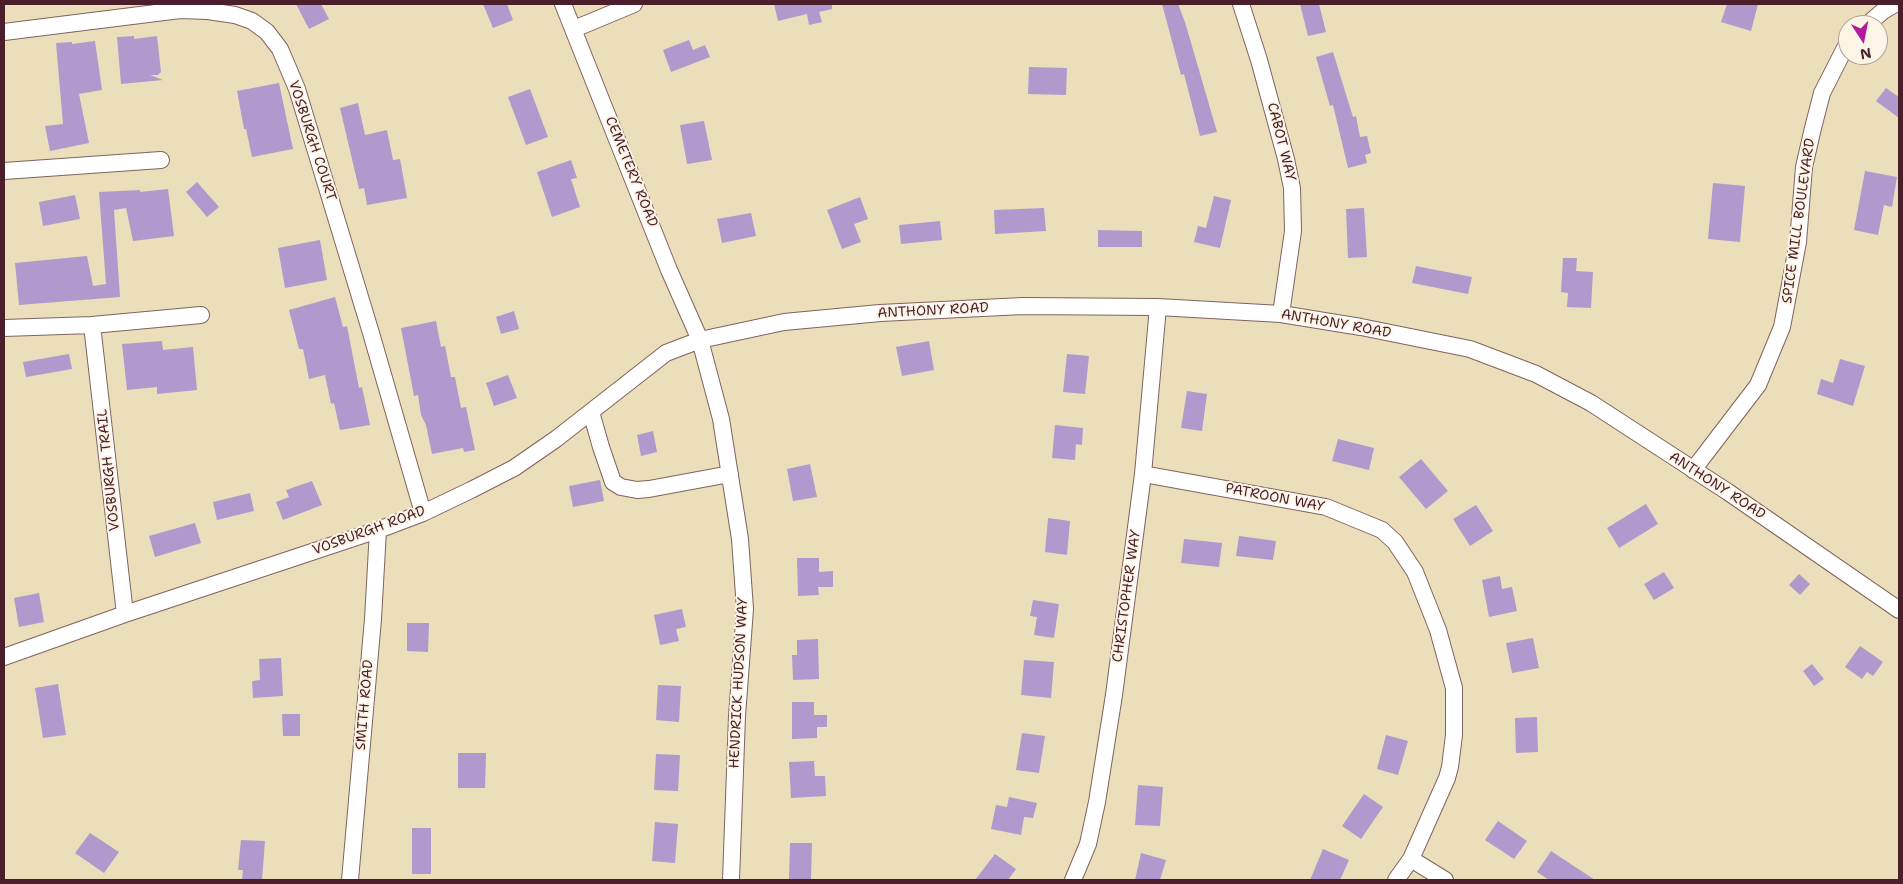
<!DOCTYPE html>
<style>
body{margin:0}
#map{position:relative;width:1903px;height:884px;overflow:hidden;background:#ebdebb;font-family:"Shantell Sans",sans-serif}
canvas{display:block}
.frame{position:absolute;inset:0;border:5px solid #4a1f2b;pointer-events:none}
.north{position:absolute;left:1838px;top:15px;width:50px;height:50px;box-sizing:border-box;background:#fcf5e5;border:1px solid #b59f9b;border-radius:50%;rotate:169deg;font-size:14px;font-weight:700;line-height:20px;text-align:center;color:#4a1f2b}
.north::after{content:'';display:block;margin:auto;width:18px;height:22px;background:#b5179e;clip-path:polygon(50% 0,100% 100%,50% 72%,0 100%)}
</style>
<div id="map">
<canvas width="1903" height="884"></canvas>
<div class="frame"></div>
<div class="north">N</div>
</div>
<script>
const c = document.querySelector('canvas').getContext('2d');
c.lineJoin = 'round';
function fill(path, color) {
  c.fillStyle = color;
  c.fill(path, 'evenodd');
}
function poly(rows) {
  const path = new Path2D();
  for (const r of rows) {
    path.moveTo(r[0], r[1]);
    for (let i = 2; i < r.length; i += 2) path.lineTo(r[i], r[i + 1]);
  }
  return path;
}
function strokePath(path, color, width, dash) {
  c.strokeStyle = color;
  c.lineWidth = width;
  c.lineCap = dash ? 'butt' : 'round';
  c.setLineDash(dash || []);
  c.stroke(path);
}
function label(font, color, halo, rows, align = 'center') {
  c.font = font + ' "Shantell Sans",sans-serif';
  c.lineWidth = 4;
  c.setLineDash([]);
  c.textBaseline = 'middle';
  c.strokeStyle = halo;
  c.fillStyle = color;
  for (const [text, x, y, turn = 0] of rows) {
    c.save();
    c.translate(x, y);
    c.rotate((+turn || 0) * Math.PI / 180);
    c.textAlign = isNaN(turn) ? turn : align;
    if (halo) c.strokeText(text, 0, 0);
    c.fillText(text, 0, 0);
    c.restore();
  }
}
fill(poly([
 [296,4,321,4,329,19,309,29],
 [483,4,507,4,513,20,493,28],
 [774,4,832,4,832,9,819,12,822,22,809,25,807,14,778,21],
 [1162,4,1178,4,1185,22,1217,132,1200,136,1184,74,1181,75],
 [1300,4,1319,4,1326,32,1308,36],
 [1727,4,1758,4,1751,31,1721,22],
 [134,36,134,39,157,36,161,72,158,75,150,75,163,80,121,84,117,37],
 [689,40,693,50,705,45,710,57,671,72,663,50],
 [95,41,102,90,79,94,89,143,50,151,45,126,63,124,56,43,72,42,72,44],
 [1333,52,1353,117,1356,116,1360,137,1367,136,1371,153,1365,155,1367,163,1348,168,1333,105,1330,106,1316,57],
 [1029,67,1067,68,1066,95,1028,94],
 [279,83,293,149,252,157,246,129,244,129,237,91],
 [1886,88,1899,97,1899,118,1876,101],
 [530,89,548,137,526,145,508,97],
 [358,103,365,135,387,130,393,160,400,159,407,198,367,205,364,188,359,189,340,108],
 [704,121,712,160,687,164,680,125],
 [571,160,577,178,571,179,580,207,552,217,537,172],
 [1865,171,1897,177,1892,207,1884,205,1878,235,1854,230],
 [197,182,219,207,207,217,186,192],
 [1713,183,1745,186,1740,242,1708,239],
 [168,189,174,236,133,241,126,208,114,210,120,297,19,305,15,263,87,256,93,286,106,284,99,192,140,190,140,192],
 [75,195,80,219,43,226,39,202],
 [1214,196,1231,200,1220,248,1194,242,1198,226,1206,228],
 [860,197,868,219,854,224,861,242,842,249,827,210],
 [1044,208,1046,231,995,234,994,210],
 [1364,208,1367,257,1348,258,1346,209],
 [751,213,756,236,722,243,717,219],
 [940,221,942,240,901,244,899,225],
 [1098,230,1142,231,1142,247,1098,247],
 [320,240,327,280,285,288,278,248],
 [1563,258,1577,258,1576,271,1593,272,1591,308,1567,307,1568,293,1561,292],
 [1416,266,1472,277,1468,294,1412,283],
 [335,297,343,327,347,326,359,388,362,387,370,425,340,430,334,403,331,404,325,375,309,379,303,349,299,349,289,310],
 [514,311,519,329,501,334,496,317],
 [436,321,441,347,445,346,451,377,455,377,461,408,466,407,475,450,464,452,463,448,432,454,426,425,421,415,418,395,414,396,401,328],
 [162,341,163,350,193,347,197,390,157,394,157,387,127,390,122,344],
 [929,341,934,370,902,376,896,347],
 [69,354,72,369,26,377,23,362],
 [1067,354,1089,356,1085,394,1063,392],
 [1840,359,1865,366,1853,406,1817,394,1821,379,1833,383],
 [508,375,517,398,494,406,486,383],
 [1187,391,1207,394,1202,431,1181,428],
 [1055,425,1083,428,1082,445,1076,444,1075,460,1052,458],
 [653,431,657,452,641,456,637,435],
 [1338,439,1374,448,1369,470,1332,461],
 [1421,459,1448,491,1426,509,1399,477],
 [810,464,817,497,793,501,787,469],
 [600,480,604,501,573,507,569,486],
 [312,481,322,505,283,520,276,502,289,497,286,490],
 [250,493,254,511,217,520,213,502],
 [1646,504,1658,524,1619,548,1607,528],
 [1476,505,1493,531,1470,546,1453,519],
 [1048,518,1070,521,1067,555,1045,552],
 [195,523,201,543,155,557,149,536],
 [1239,536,1276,541,1273,560,1236,556],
 [1184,539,1222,543,1219,567,1181,563],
 [797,558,819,558,819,572,833,571,833,587,818,587,819,595,798,596],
 [1664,572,1674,588,1654,600,1644,584],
 [1799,574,1810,584,1800,595,1789,585],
 [1500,576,1502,589,1512,587,1517,611,1489,617,1482,580],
 [39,593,44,622,19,627,14,598],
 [1033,600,1059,604,1054,638,1034,635,1037,617,1030,616],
 [682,609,686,627,676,629,679,641,660,645,654,615],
 [407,623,429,623,428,652,407,651],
 [1533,638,1539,668,1512,673,1506,643],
 [818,639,819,679,793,680,792,655,797,655,797,640],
 [1860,646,1883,662,1873,676,1867,672,1862,679,1845,667],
 [281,658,283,696,253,698,252,681,260,680,259,659],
 [1024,660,1054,662,1051,698,1021,695],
 [1812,664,1824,679,1814,686,1803,671],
 [58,684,66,735,43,738,35,688],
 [658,685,681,686,679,722,656,720],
 [792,702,814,702,814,715,827,715,827,727,817,727,817,738,792,739],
 [282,714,300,714,300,736,283,736],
 [1537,717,1538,752,1516,753,1515,718],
 [1022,733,1045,736,1039,773,1016,770],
 [1386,735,1408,741,1398,775,1377,769],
 [458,753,486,753,485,788,458,788],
 [656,754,680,755,678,791,654,790],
 [814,761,815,776,825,776,826,796,791,798,789,762],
 [1138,785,1163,787,1160,826,1135,825],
 [1364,794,1383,807,1361,839,1342,826],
 [1009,797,1037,803,1033,818,1024,817,1021,835,991,829,996,805,1007,807],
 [1498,821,1527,841,1514,859,1485,840],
 [655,822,678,824,675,863,652,861],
 [412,828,431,828,431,874,412,874],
 [90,833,119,852,104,873,75,853],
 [241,840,265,841,262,880,242,880,243,870,238,870],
 [790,843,812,843,811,880,789,880],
 [1323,849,1349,860,1340,880,1310,880],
 [1551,851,1595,880,1549,880,1537,872],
 [1141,853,1166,860,1160,880,1135,880],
 [995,854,1016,869,1008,880,975,880]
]), '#b09acd');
const minor = poly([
 [563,4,669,270,700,340,721,419,740,539,745,609,737,716,731,880],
 [1241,4,1259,60,1286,159,1292,188,1293,231,1281,314],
 [1867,25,1883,11,1895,4],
 [574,29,634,4],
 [4,32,180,10,208,11,235,15,252,21,267,32,280,49,297,89,371,333,423,513],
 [4,171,161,160],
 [92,325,125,614],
 [4,328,92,325,201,315],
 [591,412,601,447,613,482,621,487,637,490,649,489,730,474],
 [1693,470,1758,385,1782,327,1798,242,1804,167,1813,128,1822,93,1848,42],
 [1143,474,1326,507,1382,530,1395,542,1415,572,1438,630,1454,688,1454,735,1450,767,1447,778,1411,859,1396,880],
 [4,657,125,614,378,530,423,513,471,490,514,468,556,439,666,353,700,340,784,322,880,313,1023,306,1158,307,1281,314,1361,327,1470,349,1536,374,1591,403,1728,492,1899,610],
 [1411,859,1445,880],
 [350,880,373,619,378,530],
 [1073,880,1088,844,1097,802,1114,695,1143,474,1158,307]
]);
strokePath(minor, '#82625d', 18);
strokePath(minor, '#fff', 16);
label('14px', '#4a1f2b', '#fcf5e5', [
 ["VOSBURGH COURT",312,141,72],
 ["CABOT WAY",1281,142,76],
 ["CEMETERY ROAD",631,172,68],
 ["SPICE MILL BOULEVARD",1799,221,-82],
 ["ANTHONY ROAD",933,311,-3],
 ["ANTHONY ROAD",1336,324,10],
 ["VOSBURGH TRAIL",109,470,-96],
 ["ANTHONY ROAD",1717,486,33],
 ["PATROON WAY",1275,498,11],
 ["VOSBURGH ROAD",369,531,-20],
 ["CHRISTOPHER WAY",1127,596,-82],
 ["HENDRICK HUDSON WAY",739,683,-87],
 ["SMITH ROAD",365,705,-85]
]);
</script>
